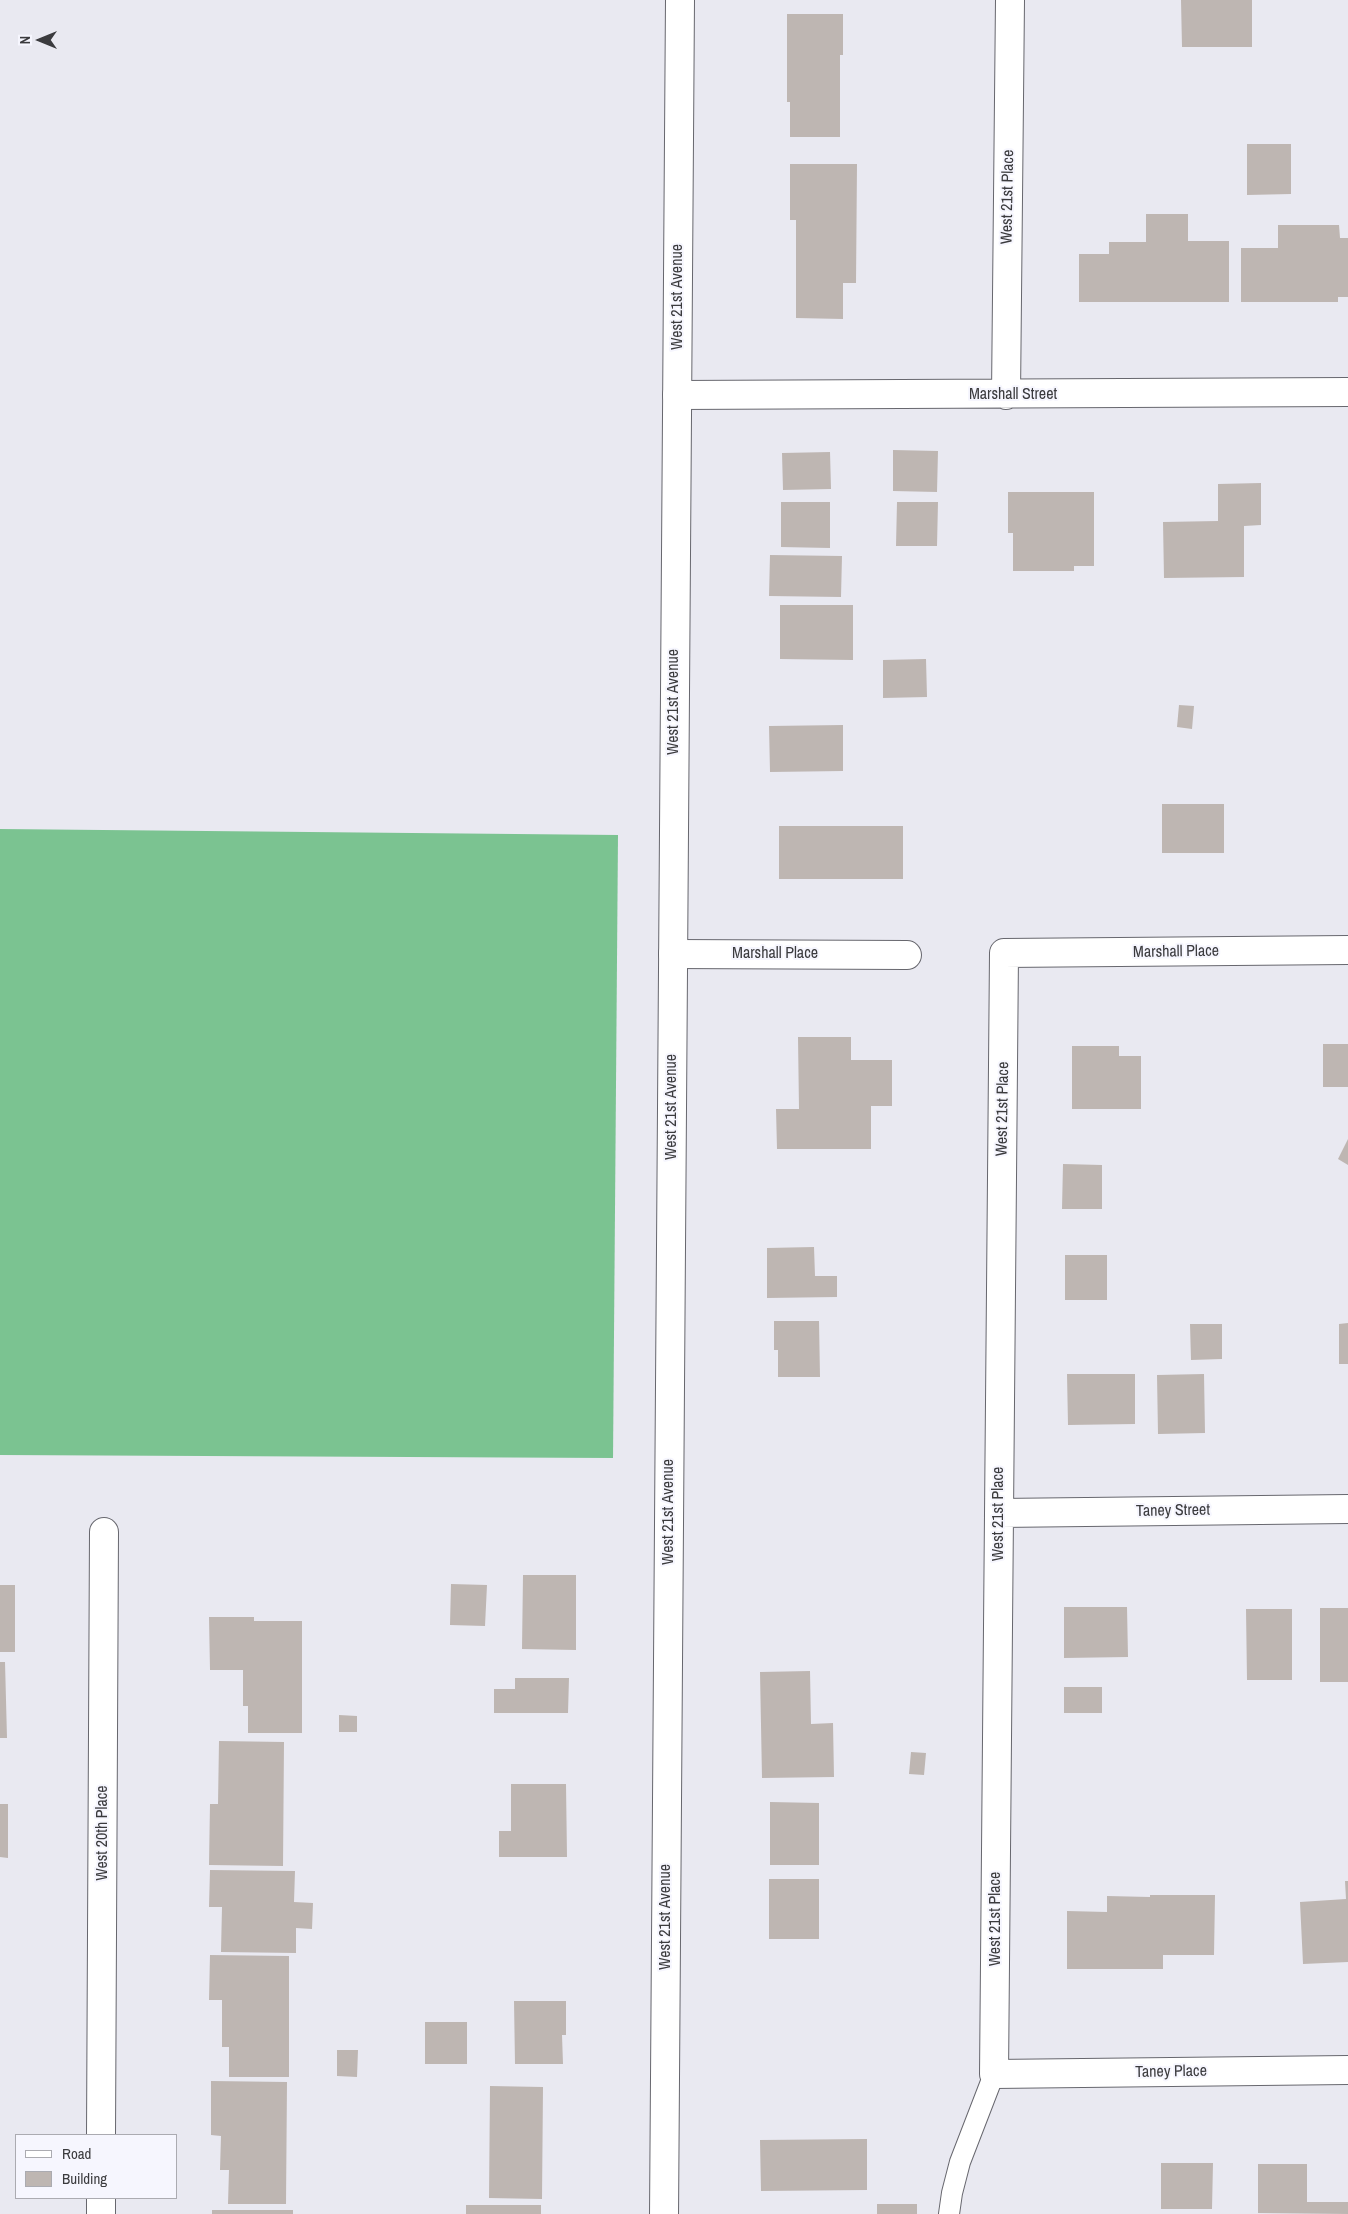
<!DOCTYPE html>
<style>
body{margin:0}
#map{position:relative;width:1348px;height:2214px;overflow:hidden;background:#e9e9f1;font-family:"Archivo Narrow",sans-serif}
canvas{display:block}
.legend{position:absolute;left:15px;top:2134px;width:162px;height:65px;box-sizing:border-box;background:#f6f6fe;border:1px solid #ababb1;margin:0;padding:6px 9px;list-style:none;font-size:15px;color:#3b3b3e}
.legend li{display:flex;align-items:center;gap:10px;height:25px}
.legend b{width:25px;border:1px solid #ababb1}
.north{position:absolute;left:15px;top:15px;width:50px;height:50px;-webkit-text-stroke:4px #f6f6fe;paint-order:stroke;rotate:270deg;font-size:14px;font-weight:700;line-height:20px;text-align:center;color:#3b3b3e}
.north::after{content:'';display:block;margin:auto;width:18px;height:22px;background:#3b3b3e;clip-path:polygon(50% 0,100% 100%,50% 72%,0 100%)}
</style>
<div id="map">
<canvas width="1348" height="2214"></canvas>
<ul class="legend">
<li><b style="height:6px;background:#fff"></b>Road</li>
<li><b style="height:14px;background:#beb6b2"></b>Building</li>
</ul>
<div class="north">N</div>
</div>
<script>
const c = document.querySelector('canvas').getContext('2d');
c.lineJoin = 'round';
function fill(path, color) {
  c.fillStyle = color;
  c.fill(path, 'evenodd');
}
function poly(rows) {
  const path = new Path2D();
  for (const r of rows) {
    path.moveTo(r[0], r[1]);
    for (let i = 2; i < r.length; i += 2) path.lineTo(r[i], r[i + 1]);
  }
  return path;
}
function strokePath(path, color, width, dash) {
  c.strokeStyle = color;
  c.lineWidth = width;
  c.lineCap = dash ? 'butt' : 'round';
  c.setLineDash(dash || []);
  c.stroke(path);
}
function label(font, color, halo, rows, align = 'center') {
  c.font = font + ' "Archivo Narrow",sans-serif';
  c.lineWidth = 4;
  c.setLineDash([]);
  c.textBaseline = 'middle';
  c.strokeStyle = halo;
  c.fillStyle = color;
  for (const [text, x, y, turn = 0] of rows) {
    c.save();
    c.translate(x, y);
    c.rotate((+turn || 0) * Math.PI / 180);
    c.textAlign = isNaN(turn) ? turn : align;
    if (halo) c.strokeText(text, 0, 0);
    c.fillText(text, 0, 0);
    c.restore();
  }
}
fill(poly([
 [0,829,618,835,613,1458,0,1455]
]), '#7bc391');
fill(poly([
 [1181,0,1252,0,1252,47,1182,47],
 [787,14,843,14,843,55,840,55,840,137,790,137,790,102,787,102],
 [1247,144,1291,144,1291,194,1247,195],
 [790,164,857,164,856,283,843,283,843,319,796,318,796,220,790,220],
 [1146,214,1188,214,1188,241,1229,241,1229,302,1079,302,1079,254,1109,254,1109,242,1146,242],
 [1278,225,1339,225,1340,238,1348,238,1348,297,1338,297,1338,302,1241,302,1241,248,1278,248],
 [893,450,938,451,937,492,893,491],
 [830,452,831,489,783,490,782,453],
 [1261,483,1261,525,1244,526,1244,577,1164,578,1163,522,1218,521,1218,484],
 [1008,492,1094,492,1094,566,1074,566,1074,571,1013,571,1013,533,1008,533],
 [781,502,830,502,830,548,781,547],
 [897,502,938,502,937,546,896,546],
 [770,555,842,556,841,597,769,596],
 [780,605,853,605,853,660,780,659],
 [926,659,927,697,883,698,883,660],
 [1179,705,1194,706,1192,729,1177,727],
 [843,725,843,771,770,772,769,726],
 [1162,804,1224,804,1224,853,1162,853],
 [779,826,903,826,903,879,779,879],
 [798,1037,851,1037,851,1060,892,1060,892,1106,871,1106,871,1149,777,1149,776,1109,799,1109],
 [1323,1044,1348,1044,1348,1087,1323,1087],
 [1072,1046,1119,1046,1119,1056,1141,1056,1141,1109,1072,1109],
 [1348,1139,1348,1165,1338,1159],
 [1063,1164,1102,1165,1102,1209,1062,1209],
 [814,1247,815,1276,837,1276,837,1297,767,1298,767,1248],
 [1065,1255,1107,1255,1107,1300,1065,1300],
 [774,1321,819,1321,820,1377,778,1377,778,1350,774,1350],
 [1348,1323,1348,1364,1339,1364,1339,1324],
 [1190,1324,1222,1324,1222,1359,1191,1360],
 [1067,1374,1135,1374,1135,1424,1068,1425],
 [1204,1374,1205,1433,1158,1434,1157,1375],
 [523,1575,576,1575,576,1650,522,1649],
 [451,1584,487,1585,485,1626,450,1625],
 [0,1585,15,1585,15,1652,0,1652],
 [1064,1607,1127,1607,1128,1657,1064,1658],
 [1320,1608,1348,1608,1348,1682,1320,1682],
 [1246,1609,1292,1609,1292,1680,1247,1680],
 [209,1617,254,1617,254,1621,302,1621,302,1733,248,1733,248,1706,243,1706,243,1670,210,1670],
 [0,1662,5,1662,7,1738,0,1738],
 [810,1671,811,1724,833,1723,834,1777,762,1778,760,1672],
 [515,1678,569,1678,568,1713,494,1713,494,1689,515,1689],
 [1064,1687,1102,1687,1102,1713,1064,1713],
 [339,1715,357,1716,357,1732,339,1732],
 [219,1741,284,1742,283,1866,209,1865,210,1804,218,1804],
 [911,1752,926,1753,924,1775,909,1774],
 [511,1784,566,1784,567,1857,499,1857,499,1831,511,1831],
 [770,1802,819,1803,819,1865,770,1865],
 [0,1804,8,1804,8,1858,0,1857],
 [210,1870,295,1871,294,1902,313,1903,312,1929,296,1928,296,1953,221,1952,222,1907,209,1907],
 [769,1879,819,1879,819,1939,769,1939],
 [1345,1881,1348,1881,1348,1962,1303,1964,1300,1902,1346,1899],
 [1150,1895,1215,1895,1214,1955,1163,1955,1163,1969,1067,1969,1067,1911,1107,1912,1107,1896,1150,1897],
 [210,1955,289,1956,289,2077,229,2077,229,2047,222,2047,222,2000,209,2000],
 [514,2001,566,2001,566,2035,562,2035,563,2064,515,2064],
 [425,2022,467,2022,467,2064,425,2064],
 [337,2050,358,2050,357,2077,337,2076],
 [211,2081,287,2082,286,2204,228,2204,229,2170,220,2170,221,2136,211,2135],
 [490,2086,543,2087,542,2199,489,2198],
 [867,2139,867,2190,761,2191,760,2140],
 [1161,2163,1213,2163,1212,2209,1161,2209],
 [1258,2164,1307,2164,1307,2202,1348,2202,1348,2214,1258,2213],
 [877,2204,917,2204,917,2214,877,2214],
 [466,2205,541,2205,541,2214,466,2214],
 [212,2210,293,2210,293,2214,212,2214]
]), '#beb6b2');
const service = poly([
 [949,2214,952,2193,960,2162,994,2074]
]);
const minor = poly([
 [677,395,1348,392],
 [1006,395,1010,0],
 [1348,950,1004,953,994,2074,1348,2070],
 [673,954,907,955],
 [999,1513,1348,1509],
 [101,2135,104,1532],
 [101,2214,101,2198]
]);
const tertiary = poly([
 [664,2214,680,0]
]);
strokePath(service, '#67676e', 22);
strokePath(minor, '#67676e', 30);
strokePath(tertiary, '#67676e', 30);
strokePath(service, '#fff', 20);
strokePath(minor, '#fff', 28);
strokePath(tertiary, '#fff', 28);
label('16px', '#3b3b3e', '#f6f6fe', [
 ["West 21st Place",1008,197,-89],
 ["West 21st Avenue",678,297,-90],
 ["Marshall Street",1013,395],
 ["West 21st Avenue",674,702,-90],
 ["Marshall Place",1176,952,-1],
 ["Marshall Place",775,954],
 ["West 21st Avenue",672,1107,-90],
 ["West 21st Place",1003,1109,-89],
 ["Taney Street",1173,1511,-1],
 ["West 21st Avenue",669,1512,-90],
 ["West 21st Place",999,1514,-90],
 ["West 20th Place",103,1833,-90],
 ["West 21st Avenue",666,1917,-90],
 ["West 21st Place",996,1919,-90],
 ["Taney Place",1171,2072,-1]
]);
</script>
